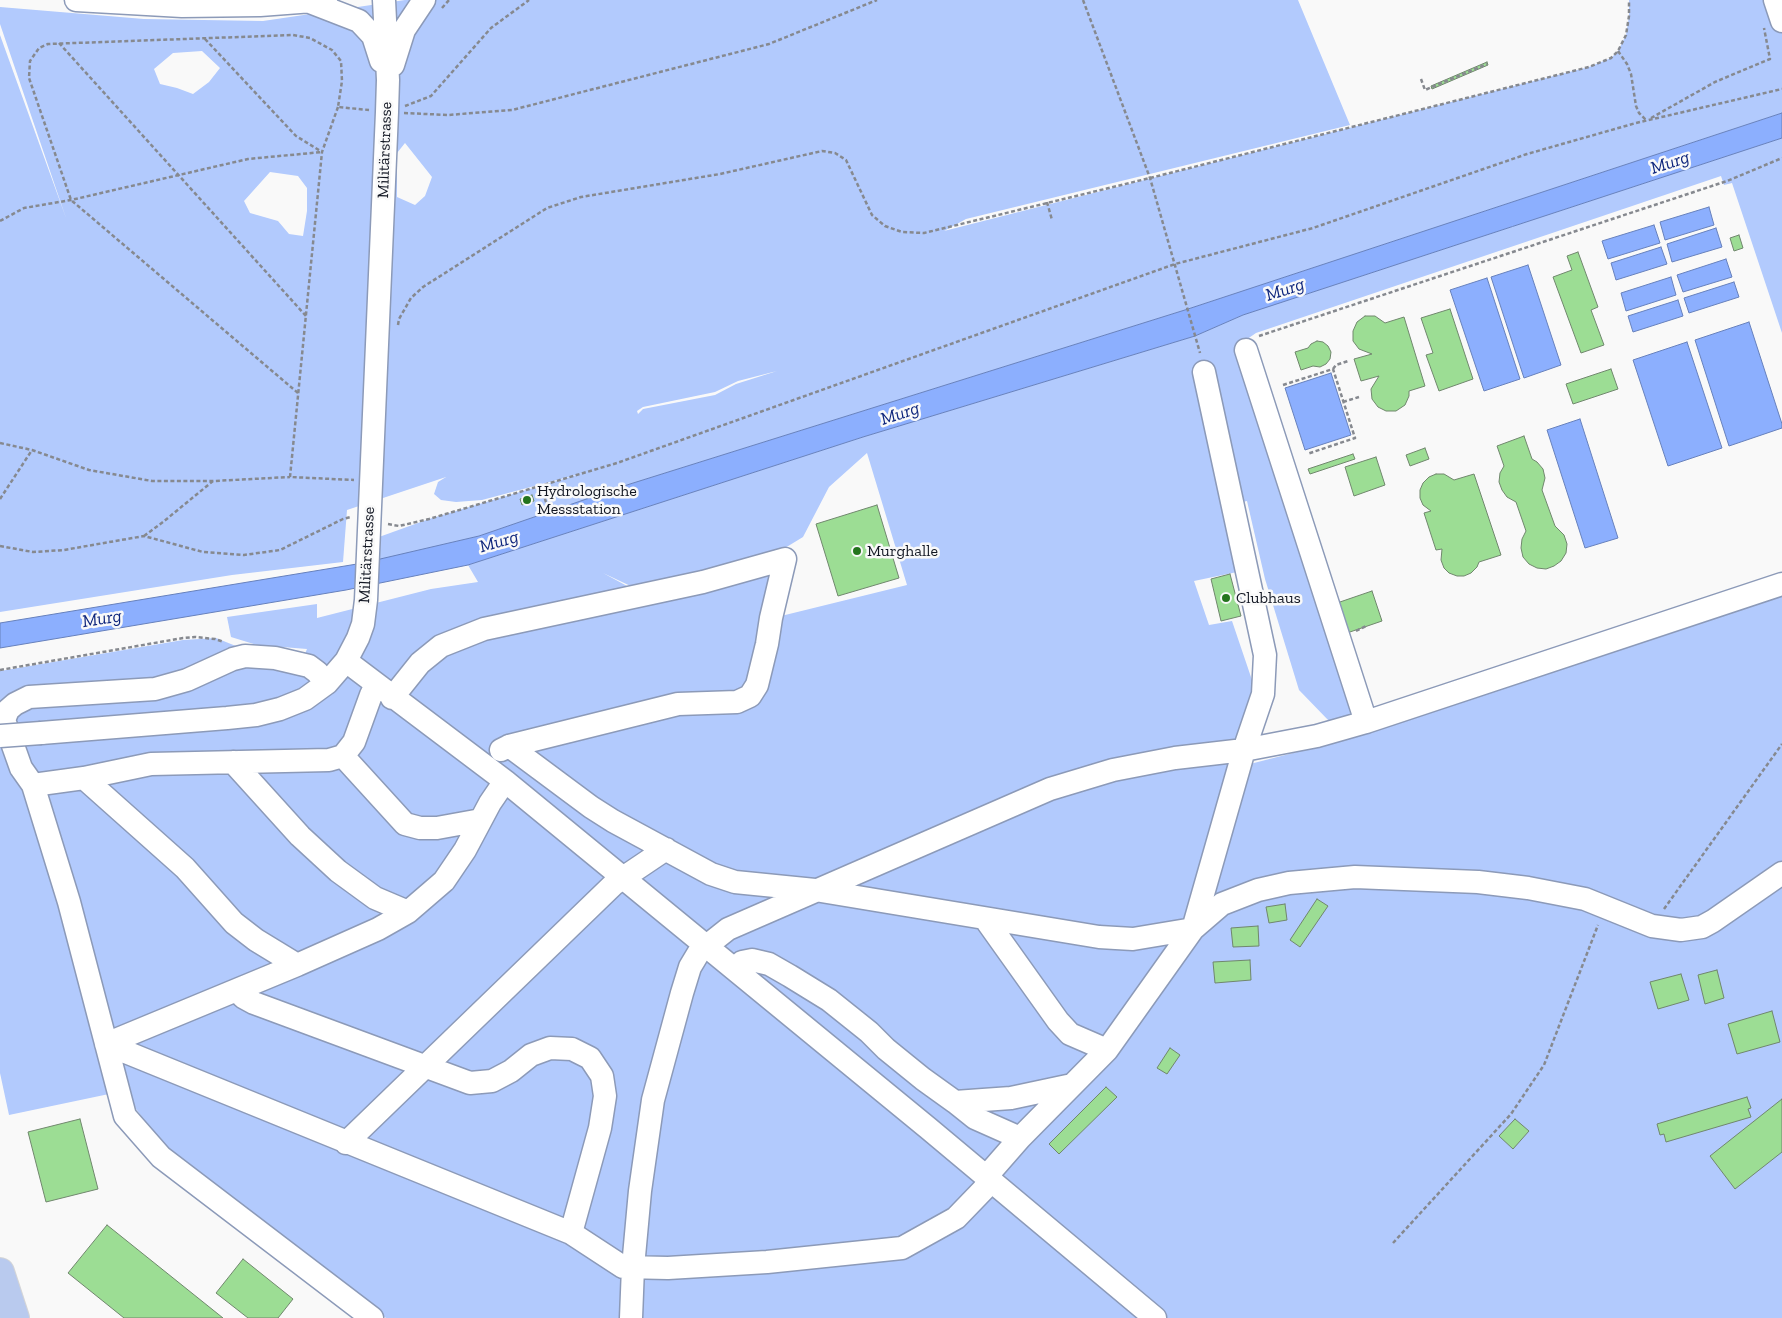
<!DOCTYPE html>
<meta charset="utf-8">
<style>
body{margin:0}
canvas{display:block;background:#f9f9f9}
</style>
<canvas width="1782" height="1318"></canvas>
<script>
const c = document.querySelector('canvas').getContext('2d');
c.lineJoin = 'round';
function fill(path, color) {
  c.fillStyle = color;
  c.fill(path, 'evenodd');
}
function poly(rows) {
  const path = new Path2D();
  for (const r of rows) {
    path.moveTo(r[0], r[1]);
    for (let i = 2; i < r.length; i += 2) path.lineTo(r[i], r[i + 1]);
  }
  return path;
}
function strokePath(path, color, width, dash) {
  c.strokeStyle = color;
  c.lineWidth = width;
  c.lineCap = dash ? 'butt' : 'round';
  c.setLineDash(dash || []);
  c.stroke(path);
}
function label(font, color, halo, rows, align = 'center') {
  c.font = font + ' "Zilla Slab",serif';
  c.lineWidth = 5;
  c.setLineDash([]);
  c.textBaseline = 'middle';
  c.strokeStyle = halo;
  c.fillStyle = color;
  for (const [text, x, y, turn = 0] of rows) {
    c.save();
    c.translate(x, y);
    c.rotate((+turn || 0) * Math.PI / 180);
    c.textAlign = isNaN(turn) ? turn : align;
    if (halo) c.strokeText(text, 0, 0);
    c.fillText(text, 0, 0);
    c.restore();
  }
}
fill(poly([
 [405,0,1298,0,1350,125,966,219,944,231,1589,67,1611,58,1618,51,1626,35,1629,16,1629,0,1782,0,1782,113,1188,309,630,484,479,536,379,560,379,537,429,519,587,472,482,500,456,502,441,500,434,494,438,482,446,477,347,510,343,562,232,575,0,612,0,35,66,218,0,24,0,7,144,19,263,21],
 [202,51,220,68,209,82,193,94,177,88,160,84,154,69,173,53],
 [405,143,432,177,425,196,415,205,397,197,397,153],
 [270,172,298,176,307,188,307,211,303,236,289,234,278,221,250,213,244,201],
 [777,371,736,384,715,395,643,409,638,414,637,411,643,407,715,392,738,381],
 [1782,138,1782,333,1732,183,1724,185,1721,176,1256,333,1237,346,1353,707,1349,716,1330,722,1299,690,1265,579,1247,501,1233,504,1237,572,1194,581,1209,625,1232,621,1253,683,1245,720,1250,764,1336,742,1782,595,1782,1318,386,1318,166,1149,136,1109,128,1090,9,1115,0,1073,0,671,183,640,216,638,298,671,307,649,257,645,231,637,227,617,317,604,317,618,431,589,478,582,468,565,863,437,1195,336,1243,315],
 [867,453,907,585,777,617,777,566,653,600,603,573,639,590,780,551,803,537,829,487]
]), '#b2cafd');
const water = poly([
 [1782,113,1782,138,1243,315,1195,336,863,437,468,565,346,590,0,648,0,623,363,563,479,536,630,484,1188,309,1782,113],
 [1709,207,1714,225,1665,240,1660,222,1709,207],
 [1654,225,1660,243,1608,259,1602,241,1654,225],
 [1716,228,1722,247,1672,262,1667,244,1716,228],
 [1661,247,1667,264,1616,280,1611,263,1661,247],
 [1726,259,1732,277,1683,292,1677,275,1726,259],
 [1528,265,1561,365,1524,378,1491,277,1528,265],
 [1671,277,1676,295,1626,311,1621,293,1671,277],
 [1487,278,1520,379,1484,391,1450,290,1487,278],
 [1734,282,1739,297,1689,313,1684,298,1734,282],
 [1678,300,1683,316,1633,332,1628,316,1678,300],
 [1749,322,1782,424,1782,428,1729,446,1695,340,1749,322],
 [1687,342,1722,448,1668,466,1633,360,1687,342],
 [1331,373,1351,435,1305,450,1285,388,1331,373],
 [1580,419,1618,538,1585,548,1547,430,1580,419]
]);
fill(water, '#8caffe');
strokePath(water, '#6781bc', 1);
const building = poly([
 [1487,62,1488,65,1432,89,1431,86,1487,62],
 [1739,235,1743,248,1734,251,1730,238,1739,235],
 [1578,252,1598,307,1591,310,1604,345,1581,353,1553,277,1572,270,1567,256,1578,252],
 [1450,309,1473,379,1439,391,1426,355,1433,353,1421,318,1450,309],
 [1365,316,1375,316,1385,323,1404,317,1425,386,1409,391,1409,396,1405,405,1396,411,1386,411,1378,407,1372,399,1371,389,1379,376,1361,381,1354,359,1372,354,1359,349,1353,341,1353,331,1357,322,1365,316],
 [1317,341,1323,342,1328,346,1331,352,1330,359,1326,364,1320,367,1313,366,1301,370,1295,352,1308,348,1311,344,1317,341],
 [1611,369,1618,389,1573,404,1566,384,1611,369],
 [1524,436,1532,459,1537,462,1543,469,1545,478,1542,490,1555,526,1564,535,1567,544,1566,553,1561,561,1554,566,1546,569,1537,568,1529,564,1523,557,1521,548,1522,539,1526,531,1516,502,1507,497,1502,490,1499,482,1500,473,1504,466,1497,446,1524,436],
 [1425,448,1429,459,1410,466,1406,455,1425,448],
 [1353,454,1355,459,1310,474,1308,469,1353,454],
 [1376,457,1385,485,1354,496,1345,467,1376,457],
 [1436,474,1444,474,1454,480,1474,474,1501,555,1479,562,1477,567,1471,573,1464,576,1457,576,1449,573,1444,568,1441,560,1442,549,1436,550,1424,513,1431,511,1423,505,1420,498,1420,490,1423,483,1429,477,1436,474],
 [532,495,534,501,522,505,520,499,532,495],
 [877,505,899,578,838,596,816,524,877,505],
 [1230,574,1241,616,1221,621,1211,579,1230,574],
 [1372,591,1382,621,1347,633,1337,603,1372,591],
 [1317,899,1328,906,1300,947,1290,940,1317,899],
 [1285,904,1287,920,1269,923,1266,907,1285,904],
 [1258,926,1259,946,1233,947,1231,928,1258,926],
 [1250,960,1251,980,1215,983,1213,962,1250,960],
 [1717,970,1724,998,1705,1004,1698,975,1717,970],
 [1681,974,1689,1000,1658,1009,1650,982,1681,974],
 [1772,1011,1780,1042,1737,1054,1728,1024,1772,1011],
 [1170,1048,1180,1055,1167,1074,1157,1068,1170,1048],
 [1106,1087,1117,1097,1059,1154,1049,1144,1106,1087],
 [1747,1097,1751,1108,1748,1109,1751,1117,1666,1142,1664,1134,1660,1135,1657,1124,1747,1097],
 [1782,1099,1782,1152,1735,1189,1710,1156,1782,1099],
 [80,1119,98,1189,46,1202,28,1132,80,1119],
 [1515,1119,1529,1131,1513,1149,1499,1136,1515,1119],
 [107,1225,223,1318,124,1318,68,1273,107,1225],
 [243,1259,293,1299,278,1318,248,1318,216,1293,243,1259]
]);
fill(building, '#9cdd94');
strokePath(building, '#70876d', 1);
const minor = poly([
 [76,0,182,6,260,5,326,0],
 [1775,0,1782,21],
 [310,2,359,21,373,36,381,61],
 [393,65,404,30,424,0],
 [1246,350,1366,722],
 [346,661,505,781,928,1128,1155,1318],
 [327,683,317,672,309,666,275,658,245,656,233,659,187,680,155,689,29,697,15,704,8,710,4,720,21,768,33,785,69,902,125,1116,161,1157,372,1318],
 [392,698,420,663,441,646,484,629,703,582,785,559,771,618,767,644,757,685,750,696,737,702,678,704,509,746],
 [41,733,227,718,256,715,280,709,305,699,327,683,346,661,358,638,363,624,366,600,387,112,388,80,384,0],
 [501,750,509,746,591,807,613,821,711,874,735,882,815,890,1099,937,1133,939,1193,929],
 [343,756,405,824,420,828,437,828,481,820],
 [233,762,300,836,338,871,375,898,408,912],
 [84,778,185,868,234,923,256,940,297,965],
 [33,785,84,778,151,764,329,760,343,756,354,742,371,695,376,685],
 [986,920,1058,1021,1070,1034,1107,1050],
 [1193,929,1244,750,1263,694,1265,655,1204,372],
 [736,969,742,962,752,960,769,964,790,976,829,1000,869,1032,886,1049,923,1079,955,1102,1011,1098,1072,1085],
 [240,989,243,997,254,1003,470,1083,492,1081,511,1071,531,1055,550,1048,572,1049,590,1058,602,1076,605,1096,600,1128,571,1233],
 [106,1044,571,1233,623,1267,668,1268,767,1262,902,1248,956,1218,984,1189,992,1170,1020,1138,1107,1050,1193,929,1222,904,1258,890,1289,883,1355,877,1478,882,1528,888,1585,899,1652,926,1681,930,1702,927,1713,921,1782,873],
 [106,1044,297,965,378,929,408,912,444,881,465,850,490,803,505,781],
 [955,1102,975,1118,1020,1138],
 [346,1143,614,884,666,849],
 [631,1318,633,1267,640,1191,653,1100,682,993,690,967,699,952,728,929,1050,789,1113,770,1175,758,1244,750,1317,736,1366,722,1782,584]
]);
const highway = poly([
 [0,1272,15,1318]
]);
strokePath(minor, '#8c9ab8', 25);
strokePath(highway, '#d4d5d7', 30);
strokePath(poly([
 [1083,0,1150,178,1200,353],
 [442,8,449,0],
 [205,39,296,136,322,152],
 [59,43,306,316],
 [1618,51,1627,64,1631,74,1636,106,1639,113,1646,120],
 [1421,79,1425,90,1487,64],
 [405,106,431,96,491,28,529,0],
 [338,107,322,152,290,477,354,480],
 [404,113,448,115,512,110,769,44,877,0],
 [1651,118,1715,82,1770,59,1764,28],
 [1047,202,1052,220],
 [0,221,24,208,71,200,248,159,322,152],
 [398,325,399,319,411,298,423,287,547,208,581,197,720,174,822,151,835,153,846,160,872,215,885,226,902,232,924,233,1150,178,1589,67,1611,58,1618,51,1626,35,1629,16,1629,0],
 [1259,336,1727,181,1782,158],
 [1333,369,1336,365,1348,361],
 [1283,385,1333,369,1355,438,1307,454],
 [298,393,71,200,29,78,30,61,39,48,48,44,293,35,310,38,332,50,341,61,342,81,338,107,369,110],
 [1343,402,1359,397],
 [0,443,32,450,89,470,152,481,214,481,290,477],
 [541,486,549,512],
 [0,499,32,450],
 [388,524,399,526,429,519,617,463,1175,264,1313,228,1527,154,1636,123,1782,89],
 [144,536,163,522,213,481],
 [0,546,33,552,64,550,144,536,203,552,244,555,280,550,343,519,351,517],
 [1356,631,1366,626],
 [0,670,183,638,195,637,215,639,224,642],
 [1664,909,1782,744],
 [1393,1243,1511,1114,1544,1065,1598,925]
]), '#86898f', 2.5, [4, 2.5]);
strokePath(minor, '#fff', 22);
strokePath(highway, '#b9caee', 28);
const minorBridge = poly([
 [0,736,41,733]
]);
strokePath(minorBridge, '#8c9ab8', 25, []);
strokePath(minorBridge, '#fff', 22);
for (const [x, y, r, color] of [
 [527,500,5,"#24741d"],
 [857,551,5,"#24741d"],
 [1226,598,5,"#24741d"]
]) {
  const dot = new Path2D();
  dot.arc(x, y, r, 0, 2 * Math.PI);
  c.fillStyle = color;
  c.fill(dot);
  strokePath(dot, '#f9f9f9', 2);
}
label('16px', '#121723', '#f9f9f9', [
 ["Militärstrasse",385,150,-88],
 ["Militärstrasse",367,555,-87]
]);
label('16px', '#121723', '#f9f9f9', [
 ["Hydrologische",537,491],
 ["Messstation",537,509],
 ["Murghalle",867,551],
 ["Clubhaus",1236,598]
], 'left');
label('italic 18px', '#0d257c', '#f9f9f9', [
 ["Murg",1670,163,-18],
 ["Murg",1285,290,-18],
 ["Murg",900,414,-18],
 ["Murg",499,542,-16],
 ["Murg",102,619,-9]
]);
</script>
